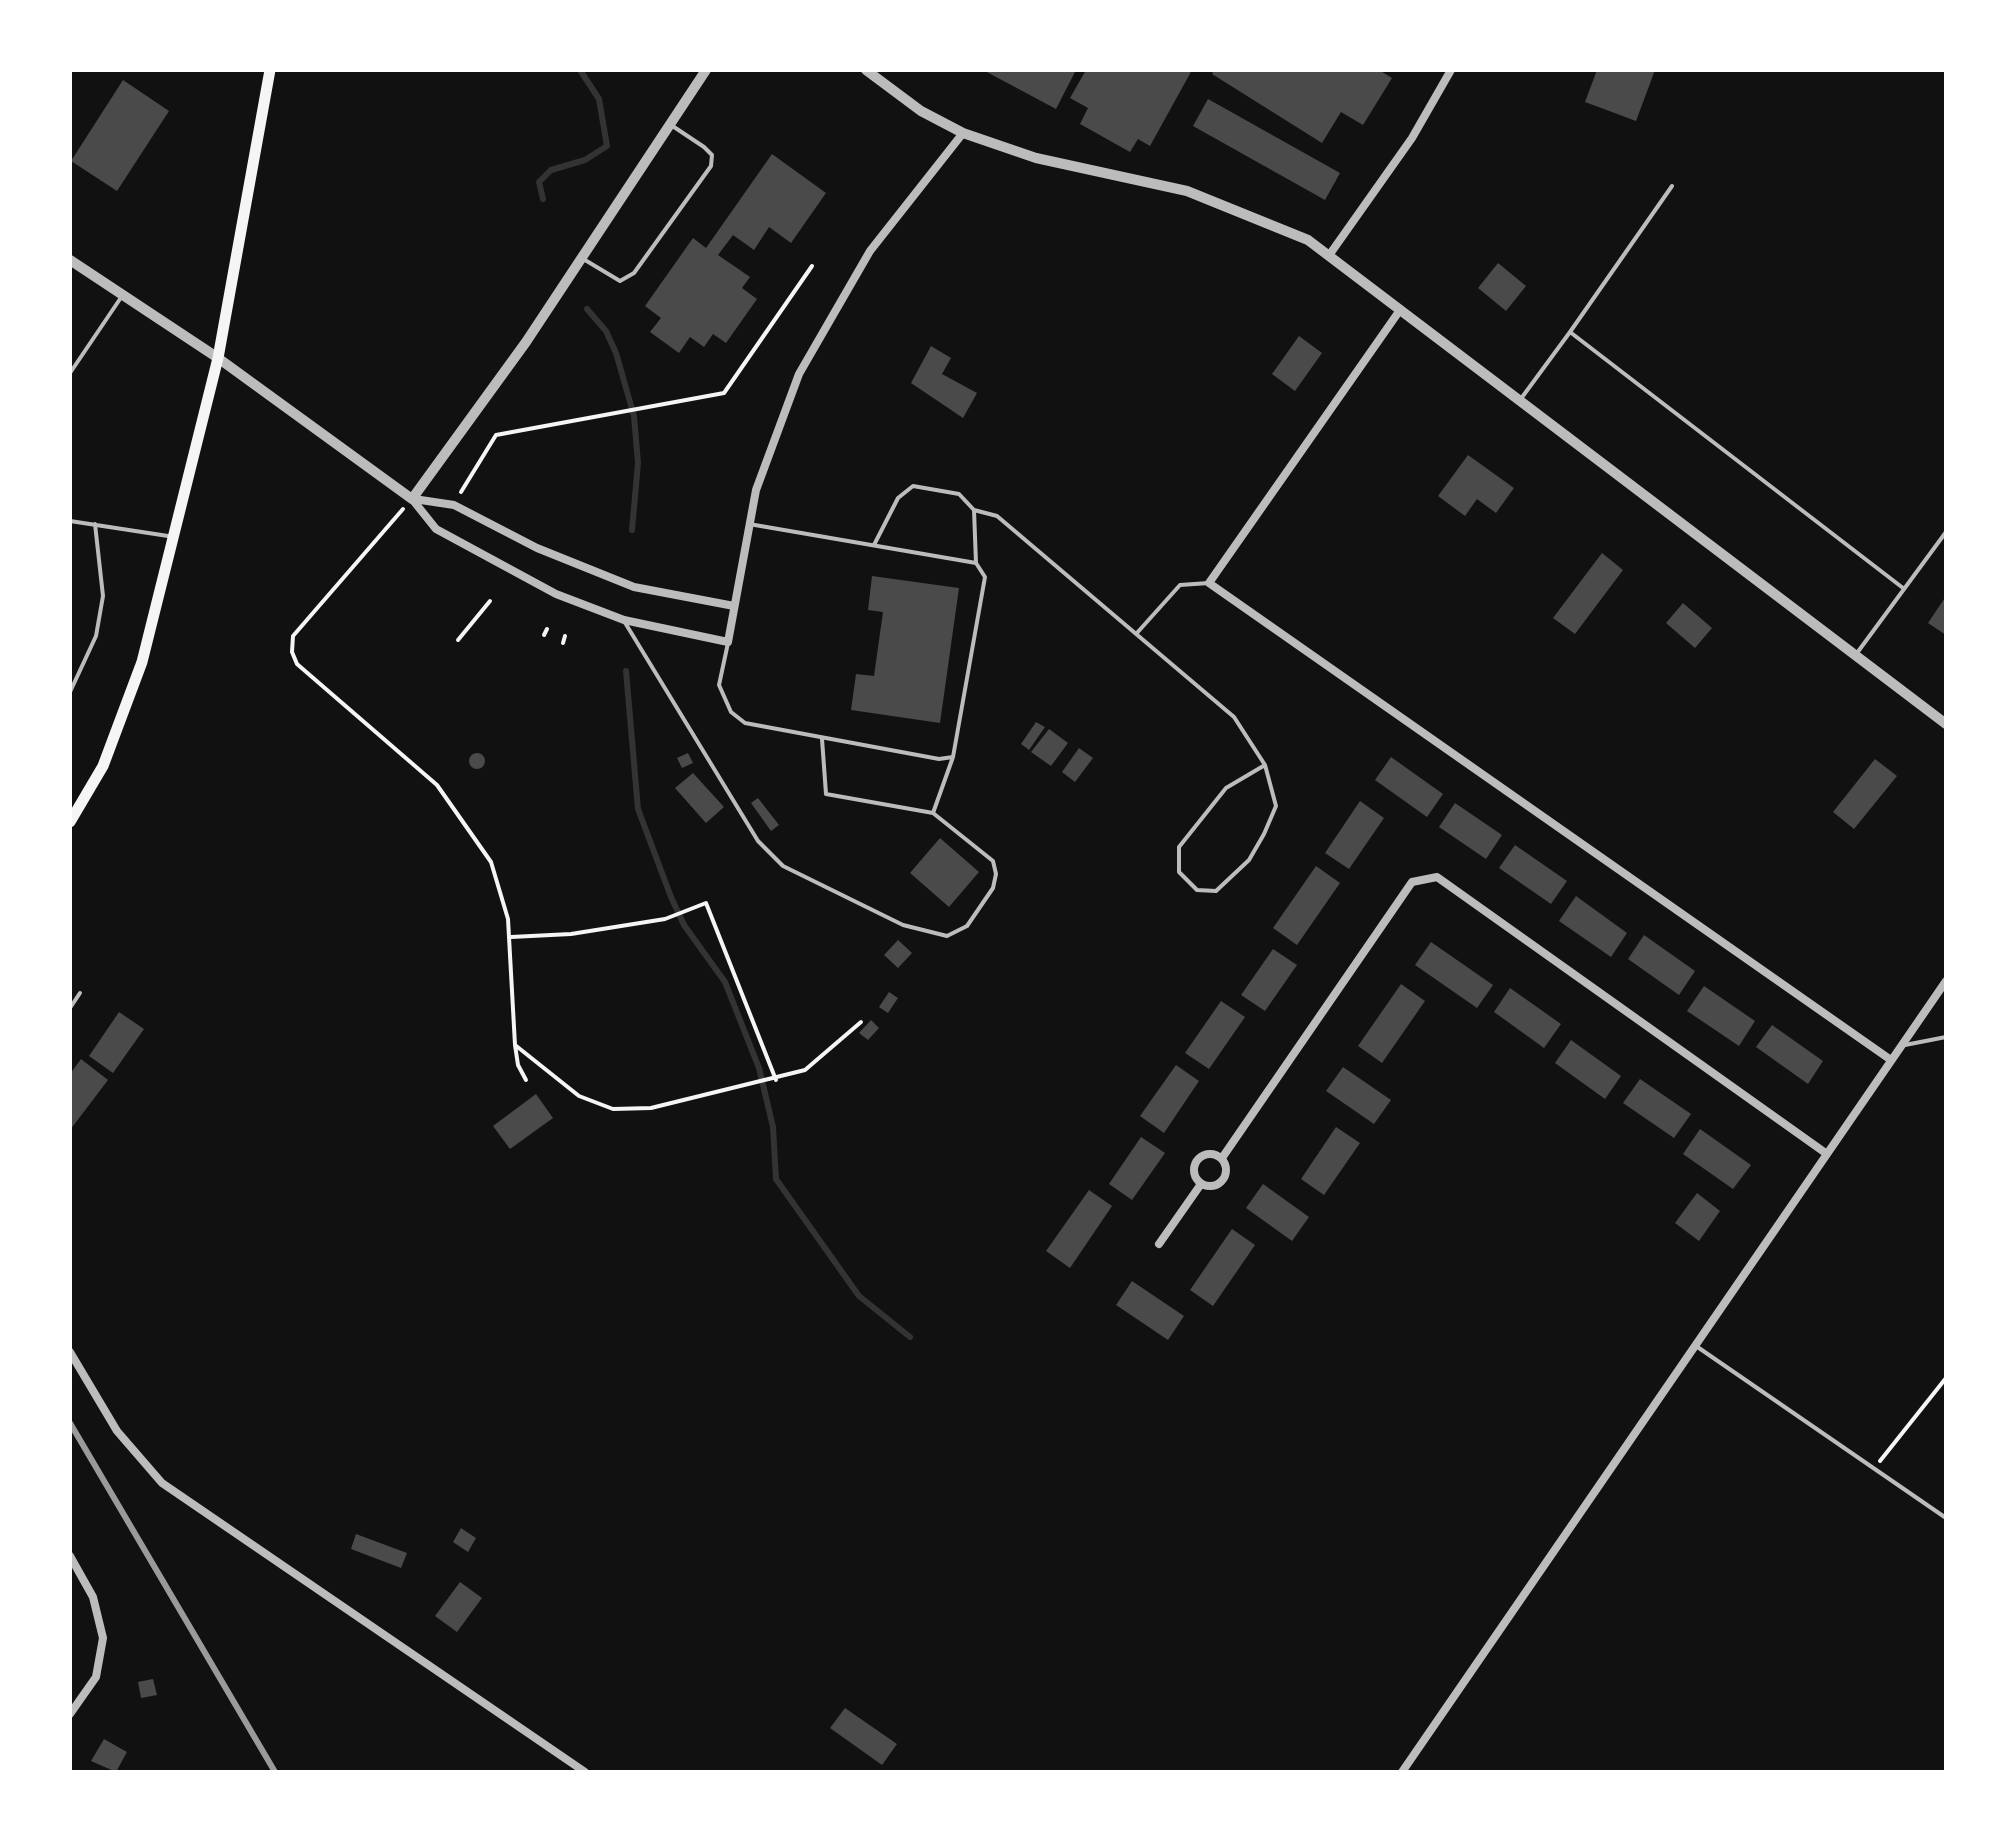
<!DOCTYPE html>
<style>
body{margin:0}
#map{position:relative;width:2016px;height:1842px;overflow:hidden;background:#111;font-family:Roboto,sans-serif}
canvas{display:block}
.frame{position:absolute;inset:0;border:72px solid #fff;pointer-events:none}
</style>
<div id="map">
<canvas width="2016" height="1842"></canvas>
<div class="frame"></div>
</div>
<script>
const c = document.querySelector('canvas').getContext('2d');
c.lineJoin = 'round';
function poly(rows) {
  const path = new Path2D();
  for (const r of rows) {
    if (r.length === 3) {
      path.moveTo(r[0] + r[2], r[1]);
      path.arc(r[0], r[1], r[2], 0, 2 * Math.PI);
      continue;
    }
    path.moveTo(r[0], r[1]);
    for (let i = 2; i < r.length; i += 2) path.lineTo(r[i], r[i + 1]);
  }
  return path;
}
function strokePath(path, color, width, dash) {
  c.strokeStyle = color;
  c.lineWidth = width;
  c.lineCap = dash ? 'butt' : 'round';
  c.setLineDash(dash || []);
  c.stroke(path);
}
function fill(path, color) {
  c.fillStyle = color;
  c.fill(path, 'evenodd');
}
strokePath(poly([
 [543,199,539,182,551,170,585,160,607,146,599,99,580,70],
 [587,309,606,331,616,353,634,416,638,463,632,530],
 [626,671,638,809,671,897,684,925,725,982,759,1068,773,1127,776,1179,859,1296,910,1337]
]), '#333', 6);
fill(poly([
 [983,70,1076,70,1056,109],
 [1086,70,1192,70,1150,146,1138,139,1130,152,1080,124,1088,108,1070,98],
 [1214,70,1379,70,1392,78,1363,125,1341,112,1322,143,1212,74],
 [1597,70,1655,70,1636,121,1585,102],
 [123,80,169,111,117,191,71,161],
 [1208,99,1340,173,1325,200,1193,126],
 [772,154,826,193,791,243,769,227,754,250,733,235,718,255,750,277,742,288,757,299,726,343,713,334,704,347,690,337,679,353,650,332,661,318,645,306,693,238,706,248],
 [1498,263,1526,286,1506,311,1478,288],
 [1299,336,1322,353,1295,391,1272,374],
 [931,346,951,358,942,374,977,393,963,418,911,383],
 [1468,455,1514,488,1496,513,1477,499,1465,516,1438,496],
 [1602,553,1623,570,1575,634,1553,618],
 [872,576,959,588,940,723,851,710,856,674,874,676,883,612,868,610],
 [1946,596,1946,635,1928,623],
 [1683,603,1712,628,1695,648,1666,623],
 [1036,722,1045,727,1029,750,1021,744],
 [1049,729,1068,743,1051,766,1031,752],
 [1079,748,1093,758,1075,782,1062,772],
 [688,753,693,763,682,768,677,758],
 [477,761,8],
 [1391,757,1443,794,1427,817,1375,780],
 [1875,759,1897,776,1854,829,1833,812],
 [693,773,724,807,706,823,675,788],
 [758,798,779,825,771,831,751,803],
 [1360,801,1384,818,1349,869,1325,853],
 [1455,803,1502,835,1486,859,1439,827],
 [940,838,979,872,949,907,910,873],
 [1515,845,1567,881,1551,904,1499,868],
 [1316,866,1340,883,1297,945,1273,928],
 [1576,896,1627,933,1611,957,1559,921],
 [1644,935,1695,971,1679,995,1628,959],
 [898,940,912,953,898,968,884,955],
 [1431,942,1493,985,1477,1008,1415,965],
 [1273,949,1297,965,1265,1011,1241,995],
 [1401,984,1425,1001,1382,1063,1358,1046],
 [1704,986,1755,1021,1739,1046,1687,1011],
 [1510,988,1561,1024,1544,1048,1494,1012],
 [889,992,898,998,888,1013,879,1007],
 [1221,1001,1245,1017,1209,1069,1185,1053],
 [119,1012,144,1029,113,1073,89,1056],
 [871,1020,879,1028,868,1040,859,1033],
 [1772,1025,1823,1061,1808,1084,1756,1047],
 [1571,1040,1621,1076,1605,1099,1555,1063],
 [81,1059,108,1080,70,1130,70,1074],
 [1176,1065,1199,1081,1164,1133,1140,1116],
 [1343,1067,1391,1100,1374,1124,1326,1091],
 [1640,1079,1691,1114,1674,1138,1623,1103],
 [536,1094,553,1118,510,1149,493,1126],
 [1336,1127,1360,1143,1324,1195,1301,1179],
 [1700,1129,1751,1165,1733,1189,1683,1154],
 [1141,1137,1165,1153,1132,1200,1109,1184],
 [1263,1184,1309,1217,1292,1241,1246,1208],
 [1089,1190,1112,1206,1070,1268,1046,1251],
 [1697,1193,1720,1211,1699,1241,1675,1223],
 [1232,1229,1255,1245,1213,1306,1190,1290],
 [1132,1281,1184,1316,1168,1340,1116,1305],
 [461,1528,476,1538,468,1552,453,1542],
 [356,1534,407,1553,401,1568,351,1549],
 [460,1582,482,1598,457,1632,435,1616],
 [153,1679,157,1695,141,1698,138,1682],
 [845,1708,897,1744,882,1765,830,1728],
 [104,1739,127,1752,116,1772,91,1761]
]), '#4a4a4a');
strokePath(poly([
 [461,492,496,435,724,393,812,266],
 [403,509,293,636,292,652,297,664,437,785,491,862,508,919,515,1045,518,1065,526,1080],
 [544,635,547,629],
 [458,640,490,601],
 [563,643,565,636],
 [511,937,571,934,665,919,706,903,776,1080],
 [515,1045,579,1096,613,1109,651,1108,805,1070,861,1022],
 [1880,1461,1946,1378]
]), '#f5f5f5', 4);
strokePath(poly([
 [585,260,620,281,634,273,711,166,712,155,704,147,671,125],
 [1570,332,1672,186],
 [70,373,120,299],
 [1520,400,1570,332,1903,588],
 [974,510,997,516,1234,717,1265,765,1276,806,1264,834,1249,860,1216,891,1197,890,1179,872,1179,847,1226,788,1265,765],
 [70,521,168,536],
 [749,524,976,563],
 [624,621,758,841,783,866,903,925,947,936,967,926,993,888,996,874,993,861,933,813],
 [1136,634,1180,585,1209,583],
 [728,643,719,685,731,712,745,723,939,759,953,757,985,577,976,563,974,510,959,494,913,486,898,498,874,545],
 [1857,653,1946,532],
 [70,692,96,636,103,596,95,524],
 [822,739,826,794,933,813,953,757],
 [70,1008,80,993],
 [1905,1045,1946,1037],
 [1696,1346,1946,1518]
]), '#bcbcbc', 4);
strokePath(poly([
 [1330,254,1412,138,1451,70],
 [1400,310,1209,583,1891,1060],
 [412,499,436,529,556,594,624,620,728,642,756,490,799,374,870,251,963,133],
 [414,499,454,505,537,548,634,587,734,606],
 [1210,1170,16],
 [1222,1158,1412,882,1437,877,1827,1154],
 [1159,1244,1201,1184],
 [70,1352,117,1431,162,1483,585,1772],
 [70,1556,93,1597,103,1638,96,1677,70,1714],
 [1402,1772,1946,981]
]), '#bcbcbc', 8);
strokePath(poly([
 [866,70,921,111,963,133,1036,158,1187,191,1308,240,1946,724],
 [70,260,218,358,412,499,526,342,706,70]
]), '#bcbcbc', 10);
strokePath(poly([
 [70,822,103,766,142,662,218,358,270,70]
]), '#f5f5f5', 11);
strokePath(poly([
 [70,1423,275,1772]
]), '#9a9a9a', 6);
</script>
